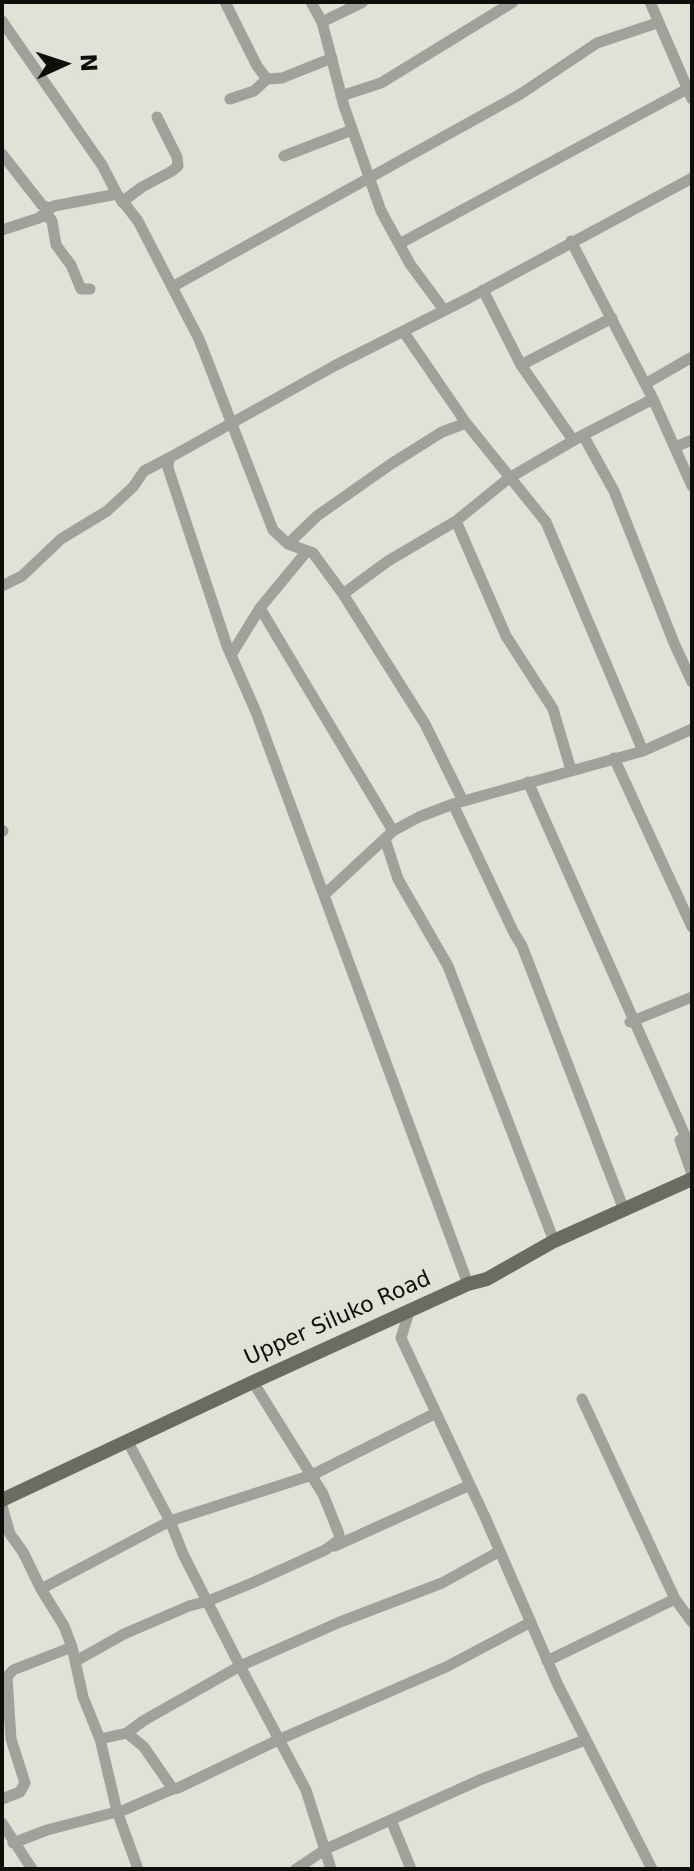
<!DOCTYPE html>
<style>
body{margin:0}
#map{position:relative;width:694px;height:1871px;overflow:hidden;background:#dee3d5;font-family:"DejaVu Sans",sans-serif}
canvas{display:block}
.frame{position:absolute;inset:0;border:4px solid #0d0f0a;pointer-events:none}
.north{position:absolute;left:24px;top:24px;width:80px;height:80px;-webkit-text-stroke:6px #dee3d5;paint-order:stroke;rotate:87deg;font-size:22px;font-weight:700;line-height:32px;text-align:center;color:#0d0f0a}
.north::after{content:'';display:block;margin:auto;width:28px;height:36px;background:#0d0f0a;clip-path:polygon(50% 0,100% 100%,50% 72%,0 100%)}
</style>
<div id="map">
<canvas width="694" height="1871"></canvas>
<div class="frame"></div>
<div class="north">N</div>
</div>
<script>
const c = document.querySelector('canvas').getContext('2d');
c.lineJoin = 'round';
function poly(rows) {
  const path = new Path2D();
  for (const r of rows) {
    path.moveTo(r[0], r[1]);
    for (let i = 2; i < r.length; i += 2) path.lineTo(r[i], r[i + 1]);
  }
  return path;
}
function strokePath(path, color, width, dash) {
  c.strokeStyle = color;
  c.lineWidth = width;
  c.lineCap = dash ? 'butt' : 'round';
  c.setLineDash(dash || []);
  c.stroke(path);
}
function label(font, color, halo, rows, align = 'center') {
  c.font = font + ' "DejaVu Sans",sans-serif';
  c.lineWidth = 7;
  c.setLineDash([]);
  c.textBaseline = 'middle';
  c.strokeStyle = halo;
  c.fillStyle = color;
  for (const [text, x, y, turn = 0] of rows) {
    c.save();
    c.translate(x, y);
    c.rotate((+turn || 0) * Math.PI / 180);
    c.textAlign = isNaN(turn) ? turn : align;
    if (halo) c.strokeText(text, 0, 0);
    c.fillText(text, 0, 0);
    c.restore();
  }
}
strokePath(poly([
 [225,2,257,66,267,79,282,78,332,58],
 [311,2,322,22,344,106,381,211,410,264,444,310],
 [650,2,692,99],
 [2,21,102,165,117,194,138,221,199,339,273,530,288,544,313,553,343,594],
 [322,22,363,2],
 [341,96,381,83,513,2],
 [230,99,254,91,267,79],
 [2,154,42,205,48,208,54,206],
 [284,156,352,130],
 [122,202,142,187,172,171,178,166,177,157,157,117],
 [41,216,50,218,52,221,56,245,71,265,81,289,90,289],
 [2,230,39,218,54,206,117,194],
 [571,241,653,399,692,486],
 [399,244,687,89],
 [172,287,519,95,597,43,657,23],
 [483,290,521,365,573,440],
 [403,331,466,423],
 [521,365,612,318],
 [645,384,692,357],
 [583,435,614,491,674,643,692,682],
 [675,447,692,440],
 [456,521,506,636,553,709,571,770],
 [288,544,317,516,391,464,442,432,466,423,546,522,643,751],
 [2,586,22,576,61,539,107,511,133,487,144,471,169,458],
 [260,608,393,831,324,895],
 [231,655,260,608,307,551],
 [614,758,692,927],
 [528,782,692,1151],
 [463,801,425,724,343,594,388,561,456,521,509,478,583,435,653,399],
 [453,804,514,933,522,946,624,1210],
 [2,830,3,831],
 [393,831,419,817,453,804,643,751,692,729],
 [385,839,398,879,448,966,554,1241],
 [630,1022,692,997],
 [680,1140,692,1174],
 [468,1284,256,712,227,646,168,468,169,458,336,365,469,298,692,178],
 [409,1312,401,1338,485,1517,558,1685,652,1869],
 [582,1399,675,1599,692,1622],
 [128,1442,170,1521,183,1554,240,1666,306,1790,331,1869],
 [2,1506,10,1534,23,1552,41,1589,64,1626,72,1647,83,1697,100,1739,117,1811,138,1869],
 [335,1546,470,1485],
 [41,1589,170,1521,312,1475,436,1413],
 [76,1661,124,1634,189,1606,208,1601,252,1583,325,1550,339,1540,339,1534,323,1494,253,1382],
 [547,1661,675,1599],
 [127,1733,143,1721,240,1666,340,1622,442,1583,500,1551],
 [100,1739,127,1733,144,1747,173,1789,178,1788,278,1740,446,1667,531,1622],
 [2,1799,20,1792,25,1783,11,1739,7,1677,13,1670,72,1647],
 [391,1820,411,1869],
 [2,1823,32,1869],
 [13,1843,47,1830,124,1810,173,1789],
 [296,1869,326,1849,482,1779,585,1740]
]), '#a1a09a', 11);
strokePath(poly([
 [2,1500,253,1382,468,1284,487,1279,554,1241,692,1179]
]), '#6c6b60', 14);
label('22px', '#0d0f0a', '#dee3d5', [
 ["Upper Siluko Road",338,1319,-24]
]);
</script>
